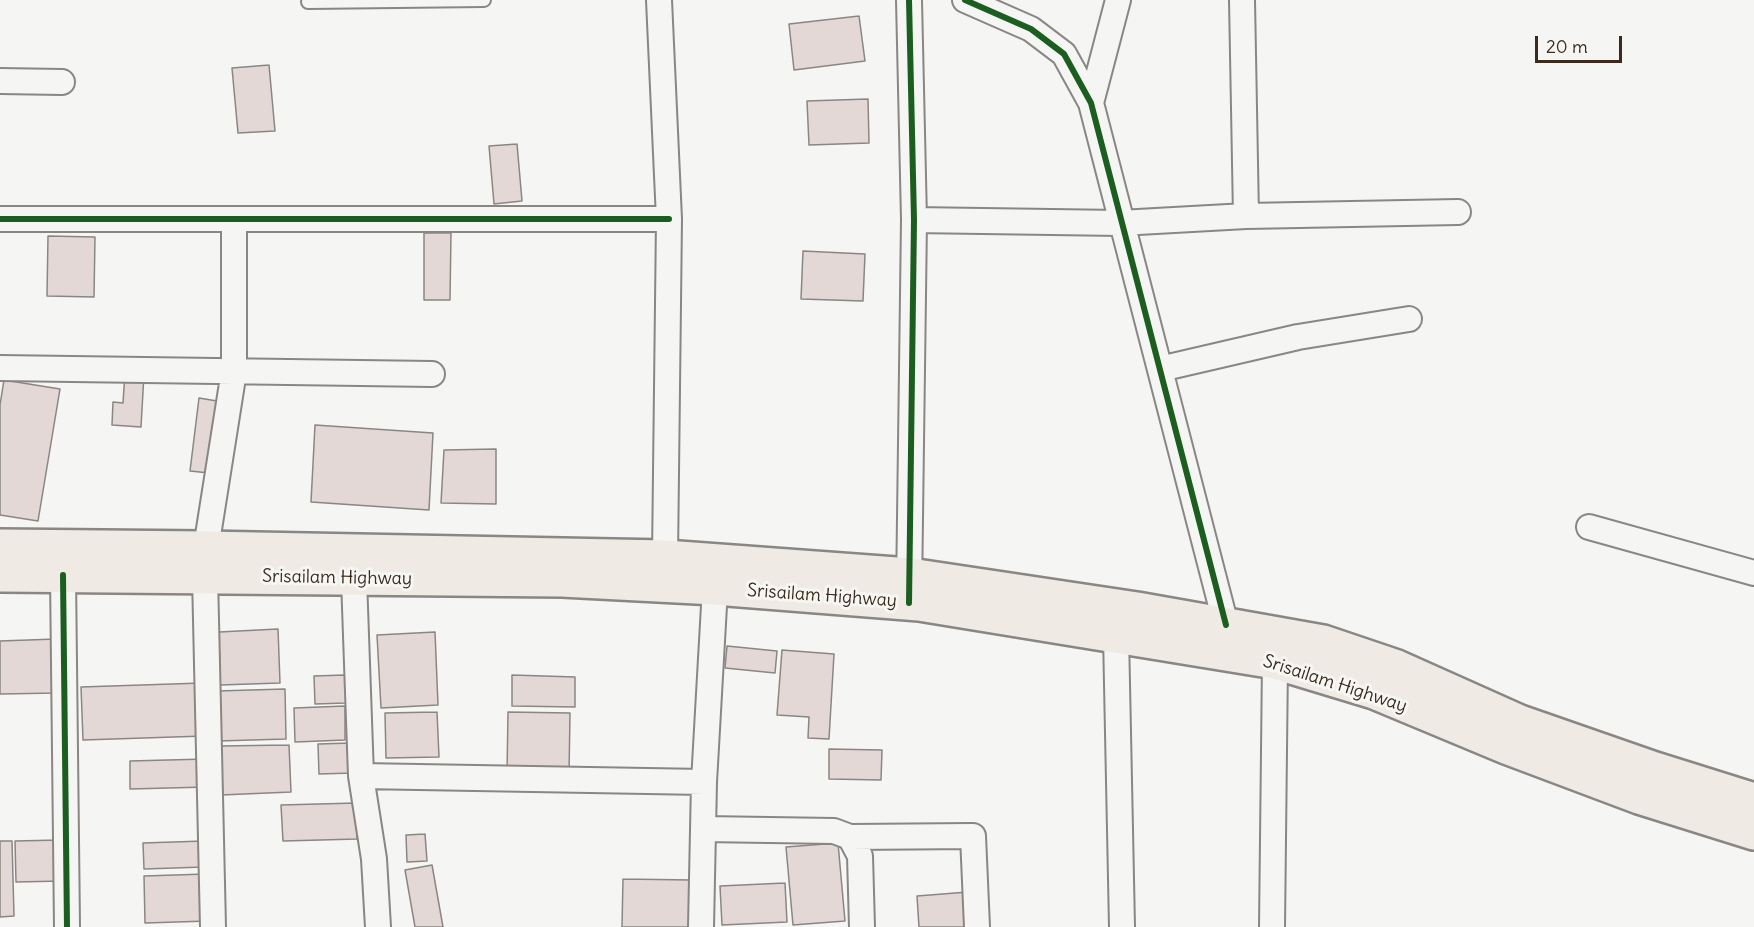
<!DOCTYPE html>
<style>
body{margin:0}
#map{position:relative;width:1754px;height:927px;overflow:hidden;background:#f5f5f3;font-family:Delius,sans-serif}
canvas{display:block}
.scale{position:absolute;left:1535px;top:36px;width:87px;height:27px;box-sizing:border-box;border:3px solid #3b2a1e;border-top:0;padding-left:8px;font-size:18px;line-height:21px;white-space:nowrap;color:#3b2a1e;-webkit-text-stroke:4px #f6f6f2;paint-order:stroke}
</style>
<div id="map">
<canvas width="1754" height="927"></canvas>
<div class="scale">20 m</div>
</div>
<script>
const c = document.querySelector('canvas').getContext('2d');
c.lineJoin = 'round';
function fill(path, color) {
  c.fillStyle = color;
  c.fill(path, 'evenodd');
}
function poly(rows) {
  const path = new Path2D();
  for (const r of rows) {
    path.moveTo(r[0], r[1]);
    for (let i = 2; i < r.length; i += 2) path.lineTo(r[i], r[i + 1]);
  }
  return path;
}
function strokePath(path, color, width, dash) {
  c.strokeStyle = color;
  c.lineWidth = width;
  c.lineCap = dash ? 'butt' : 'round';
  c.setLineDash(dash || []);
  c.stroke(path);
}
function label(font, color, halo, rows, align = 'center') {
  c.font = font + ' Delius,sans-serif';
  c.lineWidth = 6;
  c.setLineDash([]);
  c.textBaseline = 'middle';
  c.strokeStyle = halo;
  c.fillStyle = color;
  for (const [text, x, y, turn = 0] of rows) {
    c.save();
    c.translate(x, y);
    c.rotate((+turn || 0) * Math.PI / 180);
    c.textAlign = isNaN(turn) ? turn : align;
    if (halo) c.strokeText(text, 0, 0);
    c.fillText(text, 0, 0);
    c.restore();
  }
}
const building = poly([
 [859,16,865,61,794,70,789,24,859,16],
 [269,65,275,131,238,133,232,68,269,65],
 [868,99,869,143,809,145,807,101,868,99],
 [517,144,522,201,494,204,489,146,517,144],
 [424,233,451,233,450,300,424,300,424,233],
 [48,236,95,237,94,297,47,296,48,236],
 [803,251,865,254,863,301,801,299,803,251],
 [125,372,144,374,141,427,112,425,113,402,123,403,125,372],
 [4,380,60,389,38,521,0,515,0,405,4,380],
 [199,398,217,401,209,473,190,471,199,398],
 [315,425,433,433,429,510,311,502,315,425],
 [496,449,496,504,441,503,444,450,496,449],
 [278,629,280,683,220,685,219,632,278,629],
 [435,632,438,705,381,708,377,635,435,632],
 [56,639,58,693,0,694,0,641,56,639],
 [727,646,777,651,775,673,725,668,727,646],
 [782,650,834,654,829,739,808,738,809,717,777,715,782,650],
 [345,675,346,703,315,704,314,676,345,675],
 [512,675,575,677,575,707,512,706,512,675],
 [202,683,204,736,83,740,81,687,202,683],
 [285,689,286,739,218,741,217,691,285,689],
 [345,706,345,740,295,742,294,708,345,706],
 [437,712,439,757,386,758,385,713,437,712],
 [508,712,570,713,569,775,507,773,508,712],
 [352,743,353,773,319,774,318,744,352,743],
 [289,745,291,792,221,795,219,746,289,745],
 [829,749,882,750,881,780,829,779,829,749],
 [206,759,207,787,130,789,130,761,206,759],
 [356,803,357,839,283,841,281,805,356,803],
 [425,834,427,861,407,862,406,835,425,834],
 [60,840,62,881,16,882,15,841,60,840],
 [0,841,12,841,14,916,0,917,0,841],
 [204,841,204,867,144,869,143,843,204,841],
 [838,843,845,921,793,925,786,847,838,843],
 [432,865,443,927,415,927,405,870,432,865],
 [206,874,208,921,145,923,144,876,206,874],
 [623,879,691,880,690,927,622,927,623,879],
 [785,883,787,922,722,925,720,886,785,883],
 [968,892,971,927,919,927,917,896,968,892]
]);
fill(building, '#e3d8d6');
strokePath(building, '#8a8683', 1.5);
const service = poly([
 [308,2,484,0]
]);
const minor = poly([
 [659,0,669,219,665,557],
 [965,0,1031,29,1064,54,1091,103,1226,625],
 [1242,0,1246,216],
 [0,81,62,82],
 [1091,103,1118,0],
 [0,219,669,219],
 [914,220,1120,223,1246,216,1458,212],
 [0,368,432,374],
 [1160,369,1298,337,1409,319],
 [1589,527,1754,573],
 [206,548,234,371,234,219],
 [63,575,67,927],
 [205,576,213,927],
 [354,579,361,776,374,859,378,927],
 [909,592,914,220,909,0],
 [1116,635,1122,927],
 [361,776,704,782],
 [704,829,834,831,850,837,860,856,862,927],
 [850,837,973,836,977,927],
 [701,927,704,782,715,588],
 [1272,927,1275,662]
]);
const trunk = poly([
 [0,546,206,548,665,557,910,575,1137,609,1323,642,1397,667,1520,722,1655,769,1754,800],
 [0,575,562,580,715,588,919,604,1275,662,1374,692,1506,747,1639,797,1754,833]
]);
strokePath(service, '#8a8683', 16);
strokePath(minor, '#8a8683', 28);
strokePath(trunk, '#8a8683', 38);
strokePath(service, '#f5f5f3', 12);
strokePath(minor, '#f5f5f3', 24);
strokePath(trunk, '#efebe4', 33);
strokePath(poly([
 [965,0,1031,29,1064,54,1091,103,1226,625],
 [0,219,669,219],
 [63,575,67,927],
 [909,603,914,220,909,0]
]), '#1b5e20', 6);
label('18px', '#3b2a1e', '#f6f6f2', [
 ["Srisailam Highway",337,578,1],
 ["Srisailam Highway",822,596,4],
 ["Srisailam Highway",1335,684,18]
]);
</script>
